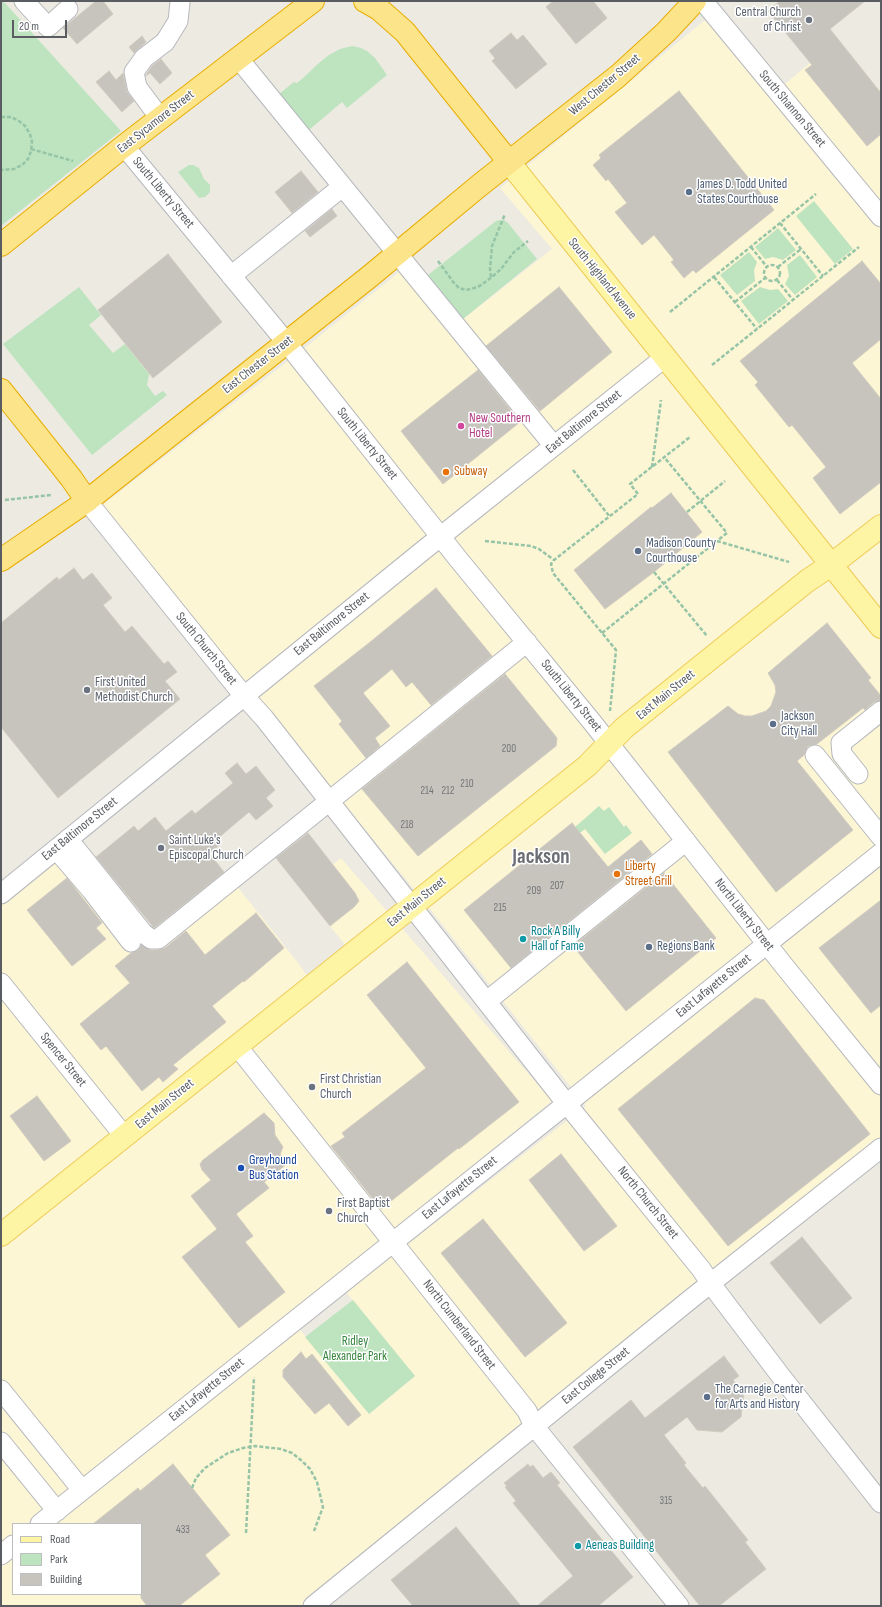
<!DOCTYPE html>
<style>
body{margin:0}
#map{position:relative;width:882px;height:1607px;overflow:hidden;background:#eceae1;font-family:"Sofia Sans Condensed",sans-serif}
canvas{display:block}
.frame{position:absolute;inset:0;border:2px solid #595d62;pointer-events:none}
.legend{position:absolute;left:12px;top:1523px;width:130px;height:72px;box-sizing:border-box;background:#fff;border:1px solid #bdbec0;margin:0;padding:5px 7px;list-style:none;font-size:12px;color:#595d62}
.legend li{display:flex;align-items:center;gap:8px;height:20px}
.legend b{width:20px;border:1px solid #bdbec0}
.scale{position:absolute;left:12px;top:20px;width:55px;height:18px;box-sizing:border-box;border:2px solid #595d62;border-top:0;padding-left:5px;font-size:12px;line-height:14px;white-space:nowrap;color:#595d62;-webkit-text-stroke:3px #fff;paint-order:stroke}
</style>
<div id="map">
<canvas width="882" height="1607"></canvas>
<div class="frame"></div>
<ul class="legend">
<li><b style="height:5px;background:#fdf4a4"></b>Road</li>
<li><b style="height:11px;background:#bde4bf"></b>Park</li>
<li><b style="height:11px;background:#c7c4be"></b>Building</li>
</ul>
<div class="scale">20 m</div>
</div>
<script>
const c = document.querySelector('canvas').getContext('2d');
c.lineJoin = 'round';
function fill(path, color) {
  c.fillStyle = color;
  c.fill(path, 'evenodd');
}
function poly(rows) {
  const path = new Path2D();
  for (const r of rows) {
    if (r.length === 3) {
      path.moveTo(r[0] + r[2], r[1]);
      path.arc(r[0], r[1], r[2], 0, 2 * Math.PI);
      continue;
    }
    path.moveTo(r[0], r[1]);
    for (let i = 2; i < r.length; i += 2) path.lineTo(r[i], r[i + 1]);
  }
  return path;
}
function strokePath(path, color, width, dash) {
  c.strokeStyle = color;
  c.lineWidth = width;
  c.lineCap = dash ? 'butt' : 'round';
  c.setLineDash(dash || []);
  c.stroke(path);
}
function label(font, color, halo, rows, align = 'center') {
  c.font = font + ' "Sofia Sans Condensed",sans-serif';
  c.lineWidth = 3;
  c.setLineDash([]);
  c.textBaseline = 'middle';
  c.strokeStyle = halo;
  c.fillStyle = color;
  for (const [text, x, y, turn = 0] of rows) {
    c.save();
    c.translate(x, y);
    c.rotate((+turn || 0) * Math.PI / 180);
    c.textAlign = isNaN(turn) ? turn : align;
    if (halo) c.strokeText(text, 0, 0);
    c.fillText(text, 0, 0);
    c.restore();
  }
}
fill(poly([
 [705,20,774,93,838,40,881,92,881,1140,302,1606,1,1606,1,903,71,847,152,948,236,885,299,964,319,993,358,961,301,890,341,858,552,1101,288,1315,369,1414,415,1376,346,1292,586,1106,434,914,101,506,301,351,403,269,452,328,552,249,500,188],
 [13,1524,141,1524,141,1594,13,1594]
]), '#fdf6d5');
fill(poly([
 [1,1,5,3,121,131,1,226],
 [352,46,361,48,367,51,375,58,387,75,347,108,342,102,309,130,279,94,294,82,297,83,303,78,319,63,329,55,340,49],
 [189,165,193,165,199,168,204,179,210,185,210,192,205,197,199,198,178,172],
 [814,201,853,249,835,264,796,216],
 [500,220,504,220,508,223,537,259,463,319,428,275,496,221],
 [778,228,796,250,783,260,773,257,765,259,755,247],
 [749,252,757,262,754,270,755,281,737,295,720,275],
 [800,255,817,277,795,295,785,284,789,276,787,265],
 [79,287,101,315,89,325,113,353,125,344,149,374,147,385,155,396,163,391,167,395,92,455,3,344],
 [760,287,770,290,778,289,788,301,759,324,741,301],
 [599,806,604,811,609,807,624,827,626,825,632,833,605,854,585,829,580,833,575,827],
 [353,1300,415,1376,369,1414,305,1337]
]), '#bde4bf');
const building = poly([
 [96,1,103,1,113,14,77,44,63,28,96,1],
 [553,1,593,1,607,18,576,44,546,7,553,1],
 [780,1,865,1,830,29,881,93,881,134,867,146,805,70,812,65,768,11,780,1],
 [511,33,517,40,523,35,547,64,516,89,492,61,495,58,489,51,511,33],
 [142,36,146,42,134,53,129,47,142,36],
 [161,59,172,73,160,84,150,73,146,76,146,75,152,66,161,59],
 [109,71,116,80,123,73,127,92,134,101,122,112,96,82,109,71],
 [679,91,774,210,696,273,693,270,684,278,671,262,674,260,654,235,642,245,615,212,627,203,608,179,606,181,593,165,601,158,599,155,679,91],
 [301,171,318,192,292,213,275,192,301,171],
 [332,209,337,216,310,237,305,231,332,209],
 [168,254,222,322,153,378,98,310,168,254],
 [862,261,881,284,881,339,852,363,881,399,881,482,840,514,813,478,826,467,792,425,789,427,755,385,758,382,740,361,862,261],
 [559,287,612,352,540,411,486,346,559,287],
 [478,370,520,422,443,484,401,431,478,370],
 [671,493,702,532,654,572,605,609,574,570,651,507,652,508,671,493],
 [74,568,83,580,92,573,112,598,103,605,125,632,132,626,164,664,168,661,177,672,165,681,180,699,58,798,1,727,1,623,57,577,59,580,74,568],
 [436,588,492,656,431,705,412,682,406,687,392,669,363,693,390,726,375,738,380,746,366,758,339,724,342,721,314,686,369,643,436,588],
 [827,623,871,678,868,680,881,696,881,700,874,702,865,710,863,708,817,744,808,746,805,751,804,755,797,761,853,830,776,892,668,752,728,706,738,714,745,716,752,716,766,711,771,706,776,692,775,685,768,673,827,623],
 [505,674,557,738,556,746,418,856,362,789,505,674],
 [237,763,246,774,256,766,275,790,266,798,273,806,256,820,249,812,217,839,221,844,209,853,224,872,154,928,96,857,134,826,138,831,155,817,166,831,192,810,195,814,233,783,225,773,237,763],
 [572,823,608,867,641,840,652,854,511,968,464,910,572,823],
 [308,833,355,893,359,901,354,907,330,926,276,858,308,833],
 [664,873,716,938,626,1011,573,946,664,873],
 [67,878,102,923,96,928,106,939,72,966,27,910,67,878],
 [881,900,881,1005,871,1013,819,948,881,900],
 [256,913,284,948,244,982,243,981,212,1006,226,1022,173,1065,178,1069,163,1082,159,1077,142,1091,106,1046,101,1050,80,1024,130,983,115,966,131,953,138,950,141,945,151,950,158,950,165,948,186,931,205,955,256,913],
 [407,962,519,1102,459,1149,458,1148,381,1209,331,1146,345,1137,342,1133,426,1068,367,995,407,962],
 [755,998,764,1000,870,1134,728,1246,618,1109,755,998],
 [37,1096,71,1141,44,1161,10,1116,37,1096],
 [264,1113,274,1123,275,1135,283,1147,280,1154,288,1163,264,1182,269,1188,236,1214,253,1236,245,1242,285,1292,239,1328,182,1257,217,1229,191,1196,211,1180,202,1170,200,1164,203,1160,264,1113],
 [561,1154,617,1226,584,1251,529,1180,561,1154],
 [483,1219,567,1323,525,1357,441,1253,483,1219],
 [802,1237,852,1298,820,1324,770,1263,802,1237],
 [301,1352,306,1359,312,1354,361,1415,348,1426,329,1403,315,1414,283,1377,283,1370,301,1352],
 [724,1356,739,1376,733,1380,744,1393,741,1417,722,1432,697,1430,687,1417,664,1435,686,1463,684,1465,703,1488,705,1486,748,1540,745,1542,766,1569,719,1606,700,1606,573,1447,631,1400,645,1418,724,1356],
 [173,1464,230,1535,205,1555,220,1574,179,1606,147,1606,141,1598,141,1524,93,1524,138,1488,140,1491,173,1464],
 [528,1464,530,1467,533,1465,543,1478,551,1472,560,1483,557,1485,633,1577,598,1606,537,1606,573,1576,513,1503,516,1501,505,1487,507,1486,504,1483,528,1464],
 [456,1527,521,1606,413,1606,391,1580,456,1527]
]);
fill(building, '#c7c4be');
strokePath(building, '#d1ccbf', 1);
const minor = poly([
 [24,1,48,27,68,9],
 [703,1,881,217],
 [238,58,554,446],
 [160,118,137,87,134,72,144,58,165,42,178,21,180,2],
 [124,146,286,342,459,560,592,722,785,967,881,1085],
 [231,276,342,187],
 [87,501,244,696,264,718,566,1103,701,1269,711,1284,780,1375,881,1503],
 [815,755,881,837],
 [858,774,842,754,841,743,881,711],
 [68,839,143,933,151,939,158,939,527,642],
 [56,849,92,891,131,942],
 [1,894,420,553,664,358],
 [1,983,125,1137],
 [487,1001,686,841],
 [237,1046,527,1411,534,1426,679,1606],
 [1,1390,82,1490],
 [1,1442,57,1511],
 [40,1524,881,853],
 [1,1555,13,1545],
 [313,1606,692,1298,881,1148]
]);
const major = poly([
 [509,162,881,627],
 [1,1235,587,766,624,728,807,581,831,565,881,526]
]);
const highway = poly([
 [365,1,379,9,405,32,509,162],
 [1,245,124,146,313,1],
 [1,390,71,478,87,501],
 [1,560,87,501,369,277,480,185,618,76,666,32,695,1]
]);
strokePath(minor, '#b6b8bd', 21);
strokePath(major, '#eecc57', 24);
strokePath(highway, '#e9ad04', 24);
strokePath(poly([
 [1,117,11,117,19,121,25,126,30,134,32,142,31,151,28,159,22,165,14,169,1,170],
 [31,149,73,161],
 [780,223,823,276],
 [751,247,767,267],
 [438,261,454,283,459,288,466,290,478,287,492,277,501,269,514,252,528,241],
 [772,273,8],
 [778,267,801,249],
 [491,277,490,269,492,246,505,214],
 [714,277,757,329],
 [777,280,793,300],
 [735,302,765,278],
 [670,312,816,194],
 [712,365,859,247],
 [652,467,661,400],
 [573,470,610,517],
 [5,500,51,495],
 [687,512,725,481],
 [485,541,531,546,539,549,554,560],
 [717,541,789,562],
 [654,572,707,636],
 [602,633,727,533,664,457],
 [610,711,616,650,553,573,551,564,554,560,638,494,630,484,690,437],
 [192,1488,196,1478,205,1468,228,1453,243,1448,255,1446,281,1449,292,1453,302,1461,310,1469,317,1482,323,1507,314,1531],
 [246,1533,254,1377]
]), '#96c4a6', 2.5, [4, 2]);
strokePath(minor, '#fff', 19);
strokePath(major, '#fdf4a4', 22);
strokePath(highway, '#fbe489', 22);
for (const [x, y, r, color] of [
 [809,20,4,"#6b7280"],
 [689,192,4,"#5c6f8a"],
 [461,426,4,"#d1479c"],
 [446,472,4,"#e8710a"],
 [638,551,4,"#5c6f8a"],
 [87,690,4,"#6b7280"],
 [773,724,4,"#5c6f8a"],
 [161,848,4,"#6b7280"],
 [617,874,4,"#e8710a"],
 [523,939,4,"#0f9aa8"],
 [649,947,4,"#5c6f8a"],
 [312,1087,4,"#6b7280"],
 [241,1168,4,"#1a4fb4"],
 [329,1211,4,"#6b7280"],
 [707,1397,4,"#5c6f8a"],
 [578,1546,4,"#0f9aa8"]
]) {
  const dot = new Path2D();
  dot.arc(x, y, r, 0, 2 * Math.PI);
  c.fillStyle = color;
  c.fill(dot);
  strokePath(dot, '#fff', 1.5);
}
label('11px', '#747779', null, [
 ["200",509,749],
 ["210",467,784],
 ["214",427,791],
 ["212",448,791],
 ["218",407,825],
 ["207",557,886],
 ["209",534,891],
 ["215",500,908],
 ["315",666,1501],
 ["433",183,1530]
]);
label('13px', '#5b616d', '#fff', [
 ["Central Church",801,13,"right"],
 ["of Christ",801,28,"right"],
 ["First United",95,683],
 ["Methodist Church",95,698],
 ["Saint Luke's",169,841],
 ["Episcopal Church",169,856],
 ["First Christian",320,1080],
 ["Church",320,1095],
 ["First Baptist",337,1204],
 ["Church",337,1219]
], 'left');
label('13px', '#595d62', '#fff', [
 ["West Chester Street",605,85,-40],
 ["South Shannon Street",792,109,50],
 ["East Sycamore Street",156,122,-38],
 ["South Liberty Street",163,193,50],
 ["South Highland Avenue",602,279,51],
 ["East Chester Street",258,365,-38],
 ["East Baltimore Street",584,422,-39],
 ["South Liberty Street",367,444,51],
 ["East Baltimore Street",332,624,-39],
 ["South Church Street",206,649,51],
 ["East Main Street",666,695,-39],
 ["South Liberty Street",571,696,51],
 ["East Baltimore Street",80,829,-39],
 ["East Main Street",417,902,-39],
 ["North Liberty Street",744,915,52],
 ["East Lafayette Street",714,986,-39],
 ["Spencer Street",63,1060,51],
 ["East Main Street",165,1104,-39],
 ["East Lafayette Street",460,1188,-39],
 ["North Church Street",648,1203,51],
 ["North Cumberland Street",459,1325,52],
 ["East College Street",596,1376,-39],
 ["East Lafayette Street",207,1390,-39]
]);
label('13px', '#4e5e75', '#fff', [
 ["James D. Todd United",697,185],
 ["States Courthouse",697,200],
 ["Madison County",646,544],
 ["Courthouse",646,559],
 ["Jackson",781,717],
 ["City Hall",781,732],
 ["Regions Bank",657,947],
 ["The Carnegie Center",715,1390],
 ["for Arts and History",715,1405]
], 'left');
label('13px', '#b23c85', '#fff', [
 ["New Southern",469,419],
 ["Hotel",469,434]
], 'left');
label('13px', '#c56008', '#fff', [
 ["Subway",454,472],
 ["Liberty",625,867],
 ["Street Grill",625,882]
], 'left');
label('13px', '#0d838f', '#fff', [
 ["Rock A Billy",531,932],
 ["Hall of Fame",531,947],
 ["Aeneas Building",586,1546]
], 'left');
label('13px', '#164399', '#fff', [
 ["Greyhound",249,1161],
 ["Bus Station",249,1176]
], 'left');
label('13px', '#36843e', '#fff', [
 ["Ridley",355,1342],
 ["Alexander Park",355,1357]
]);
label('bold 21px', '#6a6e74', '#fff', [
 ["Jackson",541,858]
]);
</script>
